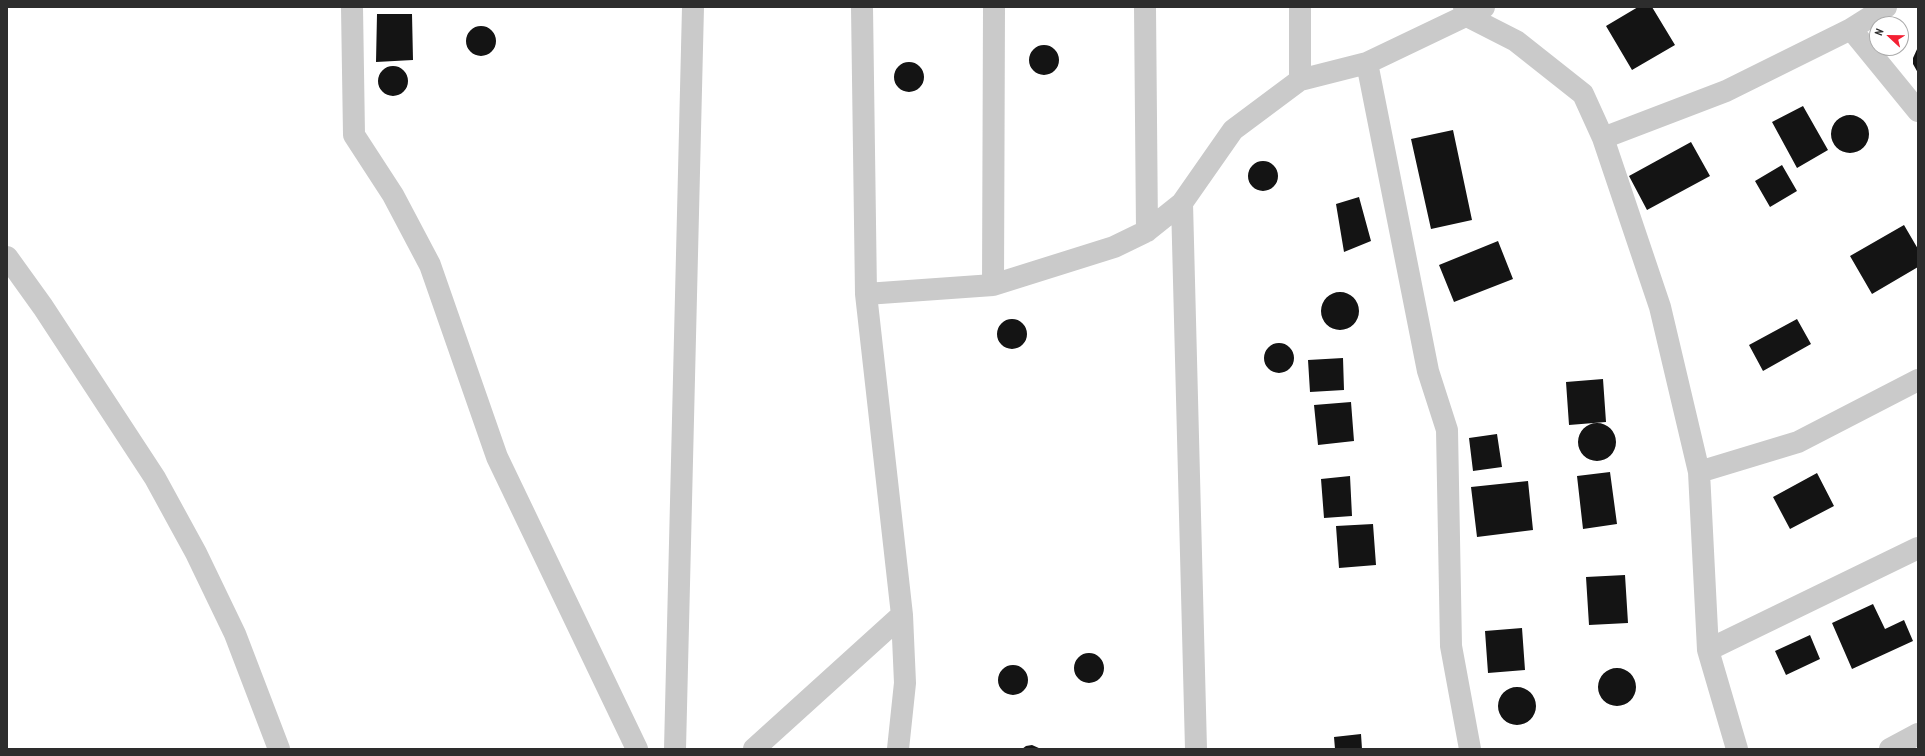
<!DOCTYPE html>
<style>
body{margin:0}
#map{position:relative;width:1925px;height:756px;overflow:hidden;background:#fff;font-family:"PT Sans Narrow",sans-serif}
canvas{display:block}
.frame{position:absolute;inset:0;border:8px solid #2d2d2d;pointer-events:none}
.north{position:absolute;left:1869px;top:16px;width:40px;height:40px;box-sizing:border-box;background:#fff;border:1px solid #ababab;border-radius:50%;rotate:292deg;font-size:11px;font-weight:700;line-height:16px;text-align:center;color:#2d2d2d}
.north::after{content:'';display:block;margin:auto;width:14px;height:18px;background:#f42033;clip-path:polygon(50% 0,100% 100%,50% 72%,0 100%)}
</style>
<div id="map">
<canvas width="1925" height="756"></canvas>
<div class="frame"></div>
<div class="north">N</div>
</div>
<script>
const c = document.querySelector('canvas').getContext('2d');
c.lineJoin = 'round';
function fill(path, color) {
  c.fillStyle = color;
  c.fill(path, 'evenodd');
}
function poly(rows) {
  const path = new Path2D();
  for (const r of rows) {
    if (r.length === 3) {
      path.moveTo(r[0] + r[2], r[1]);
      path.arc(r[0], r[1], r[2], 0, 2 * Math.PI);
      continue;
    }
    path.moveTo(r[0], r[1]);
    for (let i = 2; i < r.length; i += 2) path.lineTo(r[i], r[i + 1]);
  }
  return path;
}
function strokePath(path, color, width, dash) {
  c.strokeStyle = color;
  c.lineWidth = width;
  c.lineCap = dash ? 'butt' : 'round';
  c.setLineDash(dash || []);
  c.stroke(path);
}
fill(poly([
 [1638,7,1652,7,1675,45,1632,70,1606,26],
 [377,14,412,14,413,60,376,62],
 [481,41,15],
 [1044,60,15],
 [1918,47,1918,73,1913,64,1913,58],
 [909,77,15],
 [393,81,15],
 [1803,106,1828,150,1797,168,1772,122],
 [1850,134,19],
 [1453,130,1472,220,1431,229,1411,139],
 [1691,142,1710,176,1647,210,1629,176],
 [1263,176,15],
 [1782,165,1797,191,1770,207,1755,181],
 [1359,197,1371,241,1344,252,1336,204],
 [1904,225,1918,249,1918,267,1872,294,1850,256],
 [1498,241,1513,279,1454,302,1439,265],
 [1340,311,19],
 [1012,334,15],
 [1797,319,1811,344,1763,371,1749,345],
 [1279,358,15],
 [1343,358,1344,390,1310,392,1308,360],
 [1603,379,1606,422,1569,425,1566,382],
 [1351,402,1354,441,1318,445,1314,405],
 [1597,442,19],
 [1497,434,1502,467,1473,471,1469,438],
 [1610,472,1617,524,1583,529,1577,476],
 [1817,473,1834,506,1790,529,1773,497],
 [1350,476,1352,516,1324,518,1321,479],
 [1528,481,1533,530,1477,537,1471,487],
 [1373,524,1376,565,1339,568,1336,526],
 [1625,575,1628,623,1589,625,1586,577],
 [1873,604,1885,629,1904,620,1913,641,1852,669,1832,623],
 [1522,628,1525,670,1488,673,1485,631],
 [1810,635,1820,659,1786,675,1775,651],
 [1089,668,15],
 [1013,680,15],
 [1617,687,19],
 [1517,706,19],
 [1361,734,1362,749,1335,749,1334,737],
 [1032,745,1041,749,1022,749,1026,746]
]), '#141414');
strokePath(poly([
 [352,7,354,135,393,195,430,265,497,457,637,749],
 [862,7,866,294,902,615,905,683,898,749],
 [1145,7,1147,231],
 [1300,7,1300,80],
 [1464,7,1465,15,1516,41,1583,94,1603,138,1660,307,1699,472,1708,650,1737,749],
 [1851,29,1918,111],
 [1367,63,1428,371,1447,430,1451,646,1470,749],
 [1603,138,1726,91,1851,29,1886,7],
 [1182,203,1196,749],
 [7,257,43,307,155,478,196,553,235,634,279,749],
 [993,285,994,7],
 [866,294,993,285,1114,247,1147,231,1182,203,1233,130,1300,80,1367,63,1484,7],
 [1699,472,1798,442,1918,380],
 [1708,650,1918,548],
 [675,749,693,7],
 [754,749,902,615],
 [1890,749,1918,734]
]), '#cacaca', 22);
</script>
